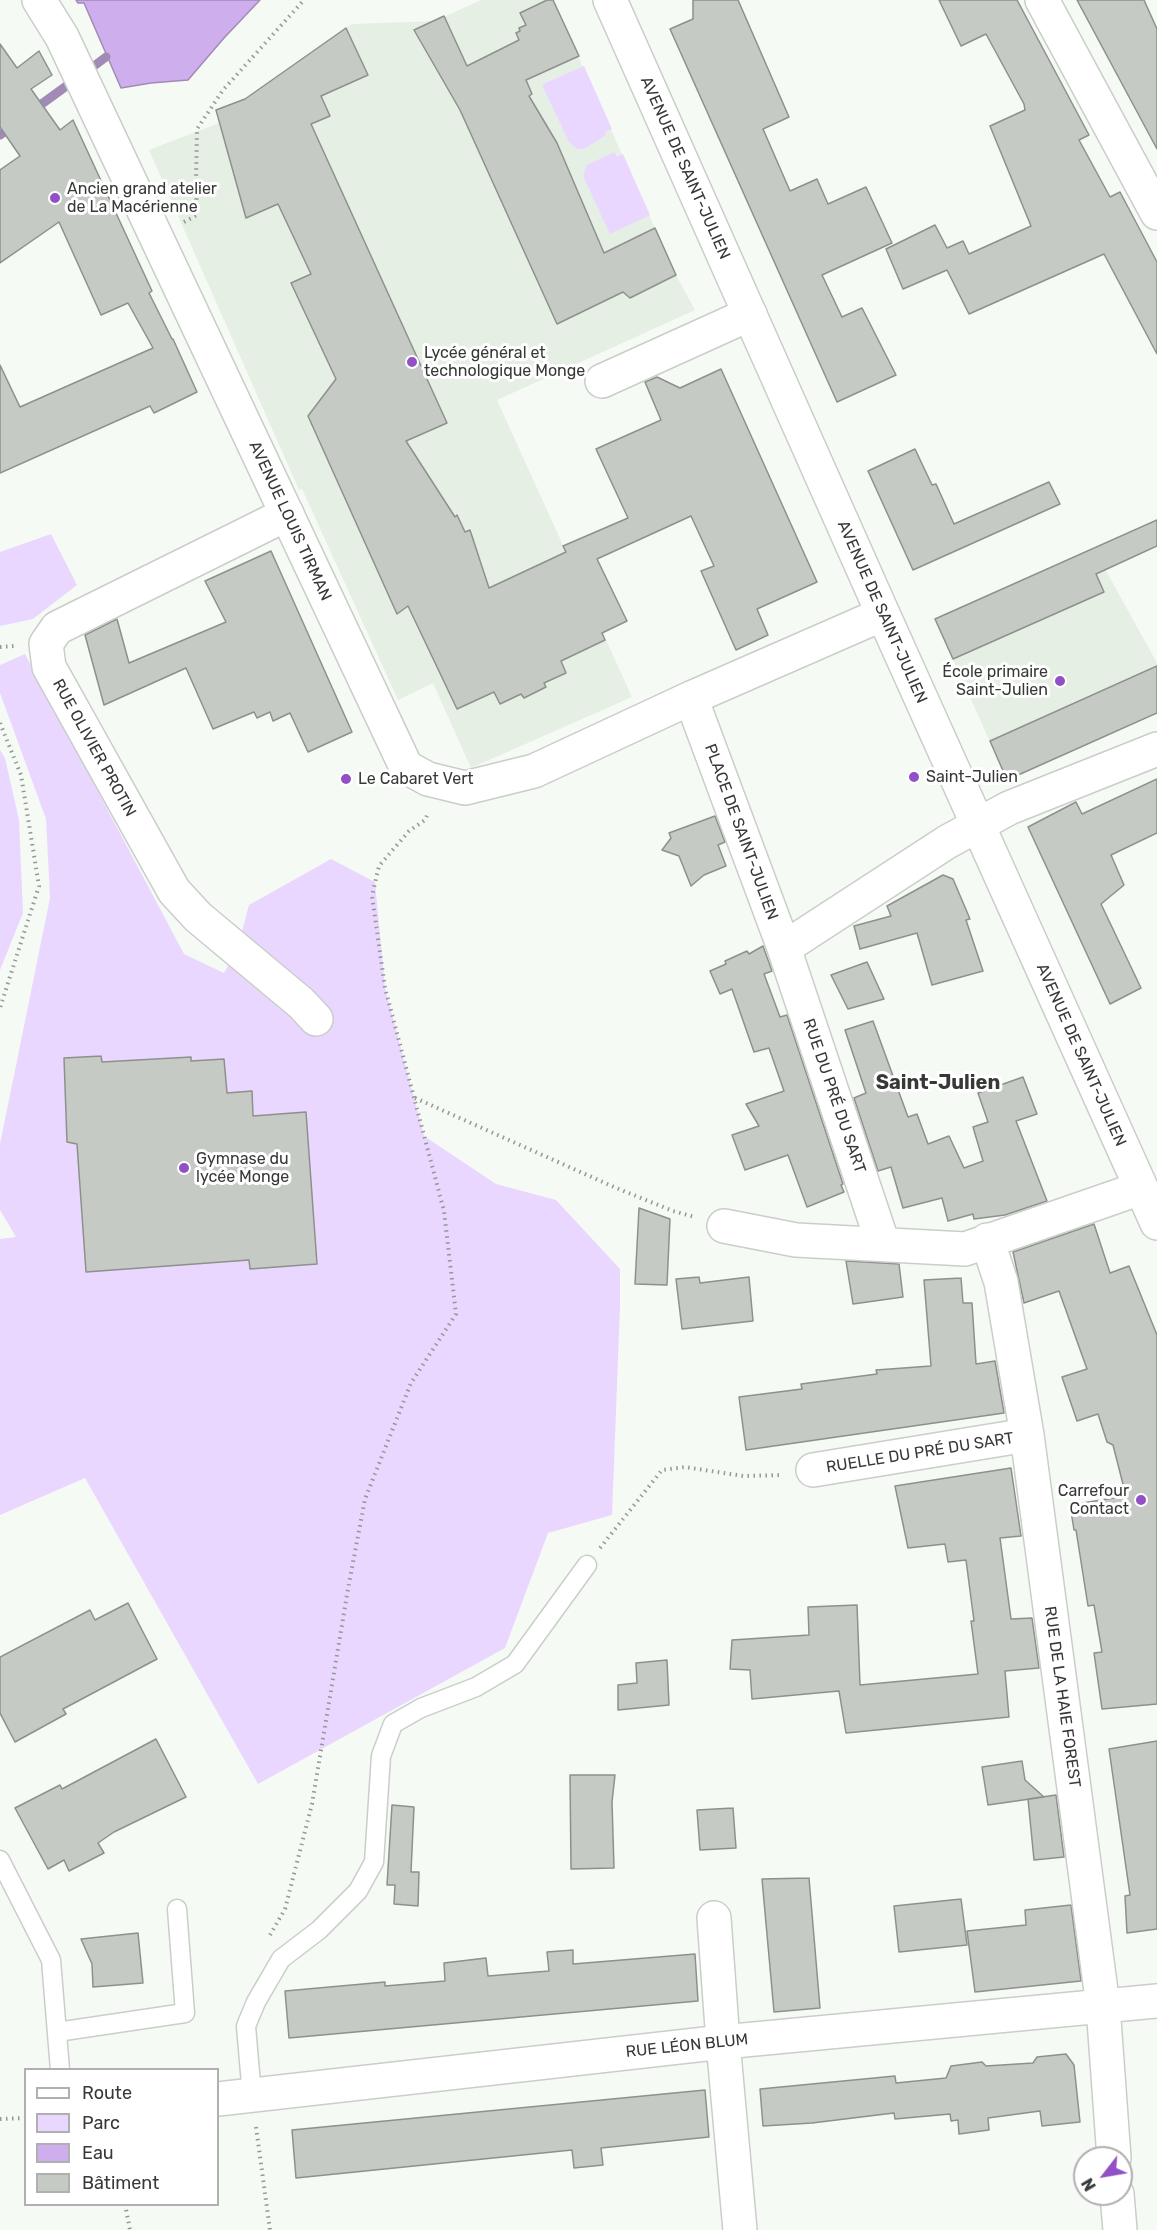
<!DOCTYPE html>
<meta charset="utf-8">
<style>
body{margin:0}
#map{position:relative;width:1157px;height:2230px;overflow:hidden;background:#f6faf5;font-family:Rubik,sans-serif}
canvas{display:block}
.legend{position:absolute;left:24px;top:2068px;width:195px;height:138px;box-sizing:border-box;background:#fff;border:2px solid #afb0af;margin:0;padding:8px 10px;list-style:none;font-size:18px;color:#373937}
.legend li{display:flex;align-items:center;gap:12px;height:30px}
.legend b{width:30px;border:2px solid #afb0af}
.north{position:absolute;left:1073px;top:2146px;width:60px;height:60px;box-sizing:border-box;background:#fff;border:2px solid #afb0af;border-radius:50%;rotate:239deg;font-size:16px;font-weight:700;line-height:24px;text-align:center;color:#373937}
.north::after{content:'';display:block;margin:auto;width:21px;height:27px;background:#9150c5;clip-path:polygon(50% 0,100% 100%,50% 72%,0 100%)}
</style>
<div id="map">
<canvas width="1157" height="2230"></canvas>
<ul class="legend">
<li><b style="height:8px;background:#fff"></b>Route</li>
<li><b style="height:16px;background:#ead7ff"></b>Parc</li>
<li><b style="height:16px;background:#ceaeed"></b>Eau</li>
<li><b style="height:16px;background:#c6cac5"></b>Bâtiment</li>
</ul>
<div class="north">N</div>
</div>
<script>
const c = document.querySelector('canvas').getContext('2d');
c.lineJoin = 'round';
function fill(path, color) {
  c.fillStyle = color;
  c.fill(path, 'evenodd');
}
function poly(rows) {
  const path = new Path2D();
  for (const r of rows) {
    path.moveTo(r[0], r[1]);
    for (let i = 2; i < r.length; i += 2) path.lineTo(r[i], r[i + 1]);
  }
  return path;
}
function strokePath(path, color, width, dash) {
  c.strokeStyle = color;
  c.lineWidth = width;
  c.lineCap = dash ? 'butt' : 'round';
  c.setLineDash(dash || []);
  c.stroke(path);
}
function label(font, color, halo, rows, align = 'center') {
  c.font = font + ' Rubik,sans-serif';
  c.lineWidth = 6;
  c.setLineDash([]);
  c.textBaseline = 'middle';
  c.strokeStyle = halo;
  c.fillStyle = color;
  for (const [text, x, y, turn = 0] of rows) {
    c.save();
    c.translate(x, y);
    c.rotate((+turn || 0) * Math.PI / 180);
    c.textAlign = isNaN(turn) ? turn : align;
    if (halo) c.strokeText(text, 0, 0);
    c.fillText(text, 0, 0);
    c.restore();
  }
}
fill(poly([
 [481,0,553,0,676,275,695,310,497,400,632,697,471,768,433,683,398,700,302,489,299,490,149,150,219,123,216,110,232,104,235,106,352,24,435,21],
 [1094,549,1157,663,1157,713,1007,780,935,619]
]), '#e6efe4');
fill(poly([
 [584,66,612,129,605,132,606,135,589,146,583,149,577,149,569,142,543,87,543,84],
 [614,152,617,157,623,154,650,215,610,234,583,176,587,165],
 [51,534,77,585,33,619,0,626,0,552],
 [25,654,184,954,224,973,237,950,249,905,331,859,375,882,385,988,424,1136,496,1184,556,1200,620,1269,620,1307,612,1515,548,1533,505,1648,258,1784,85,1478,0,1515,0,1239,16,1237,0,1210,0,1144,50,898,46,819,0,693,0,665],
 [0,750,5,758,19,820,23,913,0,970]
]), '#ead7ff');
const water = poly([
 [76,0,260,0,224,38,188,80,151,83,121,88,84,3,78,3,76,0]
]);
fill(water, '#ceaeed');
strokePath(water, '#a18bb6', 1.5);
strokePath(poly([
 [86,72,106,57],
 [32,111,76,79],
 [0,135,14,125]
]), '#a18bb6', 9);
const building = poly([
 [547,0,553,0,579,56,526,80,532,94,529,96,557,143,604,253,655,228,676,275,630,298,623,292,557,324,460,110,414,30,444,16,467,66,519,40,516,33,520,31,519,28,526,25,520,13,547,0],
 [693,0,738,0,789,117,763,129,790,191,817,179,828,204,866,187,892,243,822,275,842,317,862,308,896,375,837,402,670,29,693,19,693,0],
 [939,0,1017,0,1089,135,1079,140,1110,197,1120,192,1157,262,1157,354,1104,254,969,314,947,270,903,289,886,249,935,225,947,248,963,241,969,254,1031,226,990,126,1025,110,1024,104,986,34,961,46,939,0],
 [1077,0,1144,0,1157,29,1157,149,1077,0],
 [346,28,368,75,321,96,330,116,311,124,447,423,406,441,455,517,457,515,465,532,470,530,489,588,566,552,563,546,628,518,596,449,661,420,645,382,657,377,680,388,721,369,817,582,757,609,768,635,736,650,701,571,714,566,691,516,597,559,627,621,602,633,605,640,561,661,566,673,544,683,546,687,524,698,521,694,500,704,494,692,457,709,408,606,397,614,308,416,336,379,291,283,311,274,278,204,246,218,216,110,245,99,346,28],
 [0,44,17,68,39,51,52,75,31,89,60,130,73,120,152,291,149,293,172,339,173,339,197,392,154,413,150,406,0,473,0,365,20,407,153,348,128,303,101,315,59,222,0,263,0,170,20,156,0,127,0,44],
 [915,449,932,485,936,484,954,524,1049,482,1060,504,913,570,868,471,915,449],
 [1157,520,1157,546,1096,574,1104,592,953,659,935,619,1157,520],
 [271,551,352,732,308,752,290,713,273,721,270,712,257,718,254,712,213,729,186,668,104,705,85,635,117,619,129,663,226,622,205,581,271,551],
 [1157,666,1157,713,1007,780,990,741,1157,666],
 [1157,779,1157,833,1111,855,1124,885,1101,904,1141,988,1110,1004,1028,827,1076,802,1082,814,1157,779],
 [715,816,725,842,718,845,726,866,704,875,691,886,679,856,662,850,671,838,669,833,715,816],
 [943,875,953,879,970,919,966,920,983,971,932,985,917,933,860,949,854,926,891,916,887,906,943,875],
 [763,946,772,971,764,974,780,1017,787,1015,843,1184,841,1185,844,1192,807,1207,788,1155,745,1170,732,1135,759,1126,746,1104,784,1091,769,1048,754,1052,732,989,720,994,710,971,726,964,725,961,747,951,749,954,763,946],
 [867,962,884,999,848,1009,831,975,867,962],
 [873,1021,908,1117,917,1114,928,1144,949,1136,964,1168,983,1161,973,1127,988,1122,978,1093,1023,1077,1037,1114,1016,1121,1047,1201,1005,1215,974,1219,973,1214,948,1221,942,1198,903,1208,891,1167,878,1171,854,1098,866,1093,845,1030,873,1021],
 [101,1056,102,1062,191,1057,191,1061,224,1059,227,1093,252,1091,253,1116,306,1112,317,1264,250,1269,249,1260,86,1272,77,1144,67,1142,64,1058,101,1056],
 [639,1208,670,1219,667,1285,635,1284,639,1208],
 [1094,1224,1110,1273,1129,1266,1157,1335,1157,1704,1102,1709,1094,1653,1102,1652,1094,1605,1088,1606,1076,1530,1074,1530,1070,1505,1126,1496,1113,1445,1107,1442,1098,1414,1077,1421,1062,1377,1087,1369,1059,1291,1024,1303,1013,1252,1094,1224],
 [846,1261,899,1264,903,1297,853,1304,846,1261],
 [699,1277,700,1283,749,1277,753,1321,682,1329,676,1279,699,1277],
 [961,1278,963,1303,972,1303,976,1364,995,1361,1004,1413,746,1450,739,1397,802,1389,801,1384,877,1374,876,1370,931,1366,924,1280,961,1278],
 [1011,1468,1021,1536,1000,1538,1011,1619,1032,1618,1039,1668,1005,1671,1009,1717,846,1733,839,1691,752,1699,750,1670,730,1669,732,1640,809,1635,808,1607,857,1605,860,1685,978,1674,971,1621,974,1621,966,1560,948,1562,945,1544,908,1548,895,1486,1011,1468],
 [128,1603,157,1659,63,1709,66,1714,15,1742,0,1713,0,1657,90,1610,95,1620,128,1603],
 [667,1660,669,1705,618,1710,618,1685,637,1683,636,1663,667,1660],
 [156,1739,186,1797,114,1832,98,1843,104,1853,69,1871,64,1860,48,1869,15,1808,60,1785,62,1789,156,1739],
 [1157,1741,1157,1929,1127,1933,1125,1896,1130,1895,1109,1749,1157,1741],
 [1022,1761,1025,1780,1044,1797,988,1805,982,1767,1022,1761],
 [570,1775,615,1775,612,1802,614,1868,571,1869,570,1775],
 [1056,1795,1064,1857,1034,1860,1028,1799,1056,1795],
 [392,1805,414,1807,411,1872,419,1872,418,1906,394,1904,395,1885,387,1885,392,1805],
 [733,1808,736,1848,700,1850,697,1810,733,1808],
 [809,1878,820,2008,774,2012,762,1879,809,1878],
 [961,1899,967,1945,899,1952,894,1906,961,1899],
 [1071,1905,1081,1981,975,1992,967,1931,1026,1925,1025,1910,1071,1905],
 [138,1933,143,1983,93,1987,92,1964,81,1939,138,1933],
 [573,1950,573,1964,695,1954,698,2001,289,2038,285,1991,385,1982,385,1986,445,1981,444,1963,486,1958,488,1976,549,1971,547,1952,573,1950],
 [1066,2054,1074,2065,1080,2122,1042,2126,1040,2111,988,2118,989,2130,959,2134,958,2120,951,2121,950,2114,895,2119,894,2113,812,2123,763,2126,760,2089,895,2076,896,2083,946,2078,951,2066,982,2062,986,2066,1033,2063,1037,2057,1066,2054],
 [705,2090,709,2137,601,2148,603,2165,574,2168,572,2150,296,2178,292,2130,705,2090]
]);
fill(building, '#c6cac5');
strokePath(building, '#8d918c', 1.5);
const service = poly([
 [0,1860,51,1960,60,2070],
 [57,2032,185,2013,177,1909],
 [252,2096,246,2026,256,2002,281,1959,319,1930,358,1891,374,1862,381,1756,393,1724,421,1708,476,1687,515,1664,587,1565]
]);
const minor = poly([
 [1042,0,1157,213],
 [602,381,750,314],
 [287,514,57,628,46,644,49,667,174,891,198,917,301,1003,316,1019],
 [691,698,784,948,947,842,1009,808,1157,749],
 [784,948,883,1244],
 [724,1226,796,1240,965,1249,1141,1188],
 [987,1240,1001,1282,1027,1435,1103,2006,1114,2158],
 [813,1470,1027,1435],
 [714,1918,723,2042,740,2230],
 [218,2099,723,2042,1157,2001],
 [1117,2194,1120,2230]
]);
const secondary = poly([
 [39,0,62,37,406,767,428,779,465,788,534,771,691,698,883,614],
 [610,0,883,614,1157,1223]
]);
strokePath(service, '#cacec9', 21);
strokePath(minor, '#cacec9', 36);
strokePath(secondary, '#cacec9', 36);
strokePath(poly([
 [184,222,197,215,196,181,197,129,223,90,304,0],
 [0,647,14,646],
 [0,723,21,775,39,886,0,1008],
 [415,1098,614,1187,673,1211,695,1217],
 [600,1548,662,1470,685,1467,743,1476,783,1475],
 [270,1935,285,1909,312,1804,348,1589,365,1499,411,1383,456,1314,444,1211,385,988,372,896,379,866,409,831,425,820,428,813],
 [0,2119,26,2118],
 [256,2127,270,2230],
 [125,2204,130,2230]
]), '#959895', 4, [1.5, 4.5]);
strokePath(service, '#fff', 18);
strokePath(minor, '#fff', 33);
strokePath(secondary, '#fff', 33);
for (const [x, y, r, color] of [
 [55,198,6,"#9150c5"],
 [412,362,6,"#9150c5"],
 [1060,681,6,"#9150c5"],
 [914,777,6,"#9150c5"],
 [346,779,6,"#9150c5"],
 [184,1168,6,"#9150c5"],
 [1141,1500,6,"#9150c5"]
]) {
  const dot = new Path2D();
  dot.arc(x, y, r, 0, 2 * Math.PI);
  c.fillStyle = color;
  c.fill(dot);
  strokePath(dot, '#fff', 2);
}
label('16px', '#373937', '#fff', [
 ["AVENUE DE SAINT-JULIEN",685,168,66],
 ["AVENUE LOUIS TIRMAN",290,521,65],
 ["AVENUE DE SAINT-JULIEN",882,612,66],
 ["RUE OLIVIER PROTIN",94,748,61],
 ["PLACE DE SAINT-JULIEN",741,832,70],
 ["AVENUE DE SAINT-JULIEN",1081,1055,66],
 ["RUE DU PRÉ DU SART",834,1096,71],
 ["RUELLE DU PRÉ DU SART",920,1453,-9],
 ["RUE DE LA HAIE FOREST",1062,1697,82],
 ["RUE LÉON BLUM",687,2046,-6]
]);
label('16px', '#373937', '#fff', [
 ["Ancien grand atelier",67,189],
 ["de La Macérienne",67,207],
 ["Lycée général et",424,353],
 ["technologique Monge",424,371],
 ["École primaire",1048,672,"right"],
 ["Saint-Julien",1048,690,"right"],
 ["Saint-Julien",926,777],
 ["Le Cabaret Vert",358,779],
 ["Gymnase du",196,1159],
 ["lycée Monge",196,1177],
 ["Carrefour",1129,1491,"right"],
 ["Contact",1129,1509,"right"]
], 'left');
label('bold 20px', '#373937', '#fff', [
 ["Saint-Julien",938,1083]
]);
</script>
